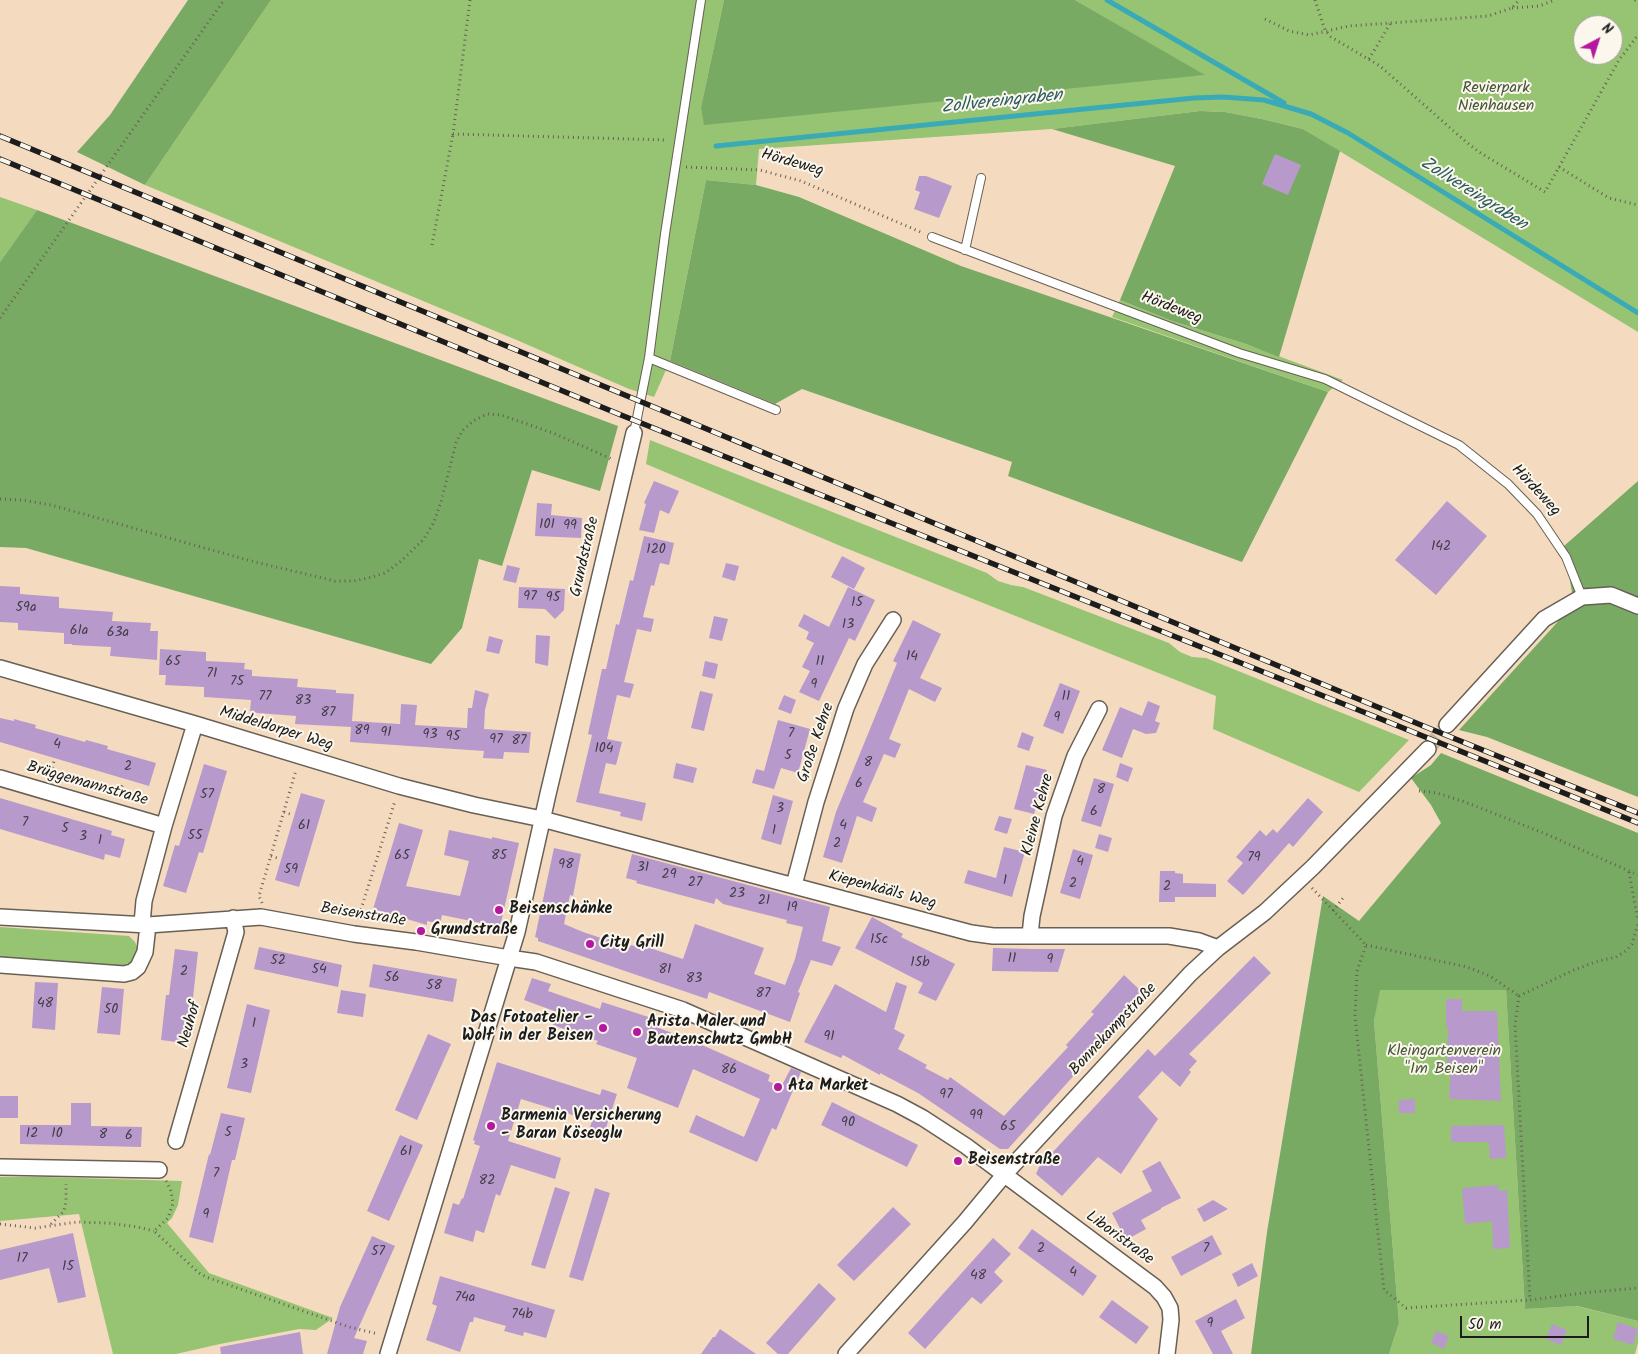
<!DOCTYPE html>
<meta charset="utf-8">
<style>
body{margin:0}
#map{position:relative;width:1638px;height:1354px;overflow:hidden;background:#f4dbbf;font-family:Kalam,sans-serif}
canvas{display:block}
.north{position:absolute;left:1573px;top:15px;width:50px;height:50px;box-sizing:border-box;background:#fbf7ec;border:1px solid #a29f99;border-radius:50%;rotate:40deg;font-size:14px;font-weight:700;line-height:20px;text-align:center;color:#1c1c1c}
.north::after{content:'';display:block;margin:auto;width:18px;height:22px;background:#b5179e;clip-path:polygon(50% 0,100% 100%,50% 72%,0 100%)}
.scale{position:absolute;left:1460px;top:1316px;width:129px;height:22px;box-sizing:border-box;border:2px solid #1c1c1c;border-top:0;padding-left:6px;font-size:15px;line-height:18px;white-space:nowrap;color:#1c1c1c;-webkit-text-stroke:4px #fbf7ec;paint-order:stroke}
</style>
<div id="map">
<canvas width="1638" height="1354"></canvas>
<div class="north">N</div>
<div class="scale">50 m</div>
</div>
<script>
const c = document.querySelector('canvas').getContext('2d');
c.lineJoin = 'round';
function fill(path, color) {
  c.fillStyle = color;
  c.fill(path, 'evenodd');
}
function poly(rows) {
  const path = new Path2D();
  for (const r of rows) {
    path.moveTo(r[0], r[1]);
    for (let i = 2; i < r.length; i += 2) path.lineTo(r[i], r[i + 1]);
  }
  return path;
}
function strokePath(path, color, width, dash) {
  c.strokeStyle = color;
  c.lineWidth = width;
  c.lineCap = dash ? 'butt' : 'round';
  c.setLineDash(dash || []);
  c.stroke(path);
}
function label(font, color, halo, rows, align = 'center') {
  c.font = font + ' Kalam,sans-serif';
  c.lineWidth = 4;
  c.setLineDash([]);
  c.textBaseline = 'middle';
  c.strokeStyle = halo;
  c.fillStyle = color;
  for (const [text, x, y, turn = 0] of rows) {
    c.save();
    c.translate(x, y);
    c.rotate((+turn || 0) * Math.PI / 180);
    c.textAlign = isNaN(turn) ? turn : align;
    if (halo) c.strokeText(text, 0, 0);
    c.fillText(text, 0, 0);
    c.restore();
  }
}
fill(poly([
 [271,0,724,0,701,107,1204,75,1075,0,1638,0,1638,332,1303,129,1262,119,1225,112,1200,111,1052,129,759,149,756,185,706,180,670,361,654,397,629,389,519,341,145,185],
 [1583,25,1613,25,1613,55,1583,55],
 [0,197,37,210,0,262],
 [1120,300,1172,321,1246,344,1343,380,1328,392,1112,317],
 [650,440,987,573,998,581,1011,585,1023,587,1169,643,1180,652,1192,657,1206,658,1409,740,1359,792,1213,729,1216,696,843,547,646,464],
 [0,927,129,936,135,942,138,949,136,958,129,963,122,966,0,959],
 [1379,990,1506,990,1525,1309,1576,1306,1638,1321,1638,1343,1635,1354,1389,1354,1399,1323,1374,1021],
 [0,1177,44,1177,182,1181,178,1205,172,1218,167,1223,209,1273,333,1318,316,1330,299,1329,220,1344,176,1354,113,1354,79,1214,0,1221]
]), '#96c472');
fill(poly([
 [188,0,271,0,145,185,77,152,110,115],
 [724,0,1075,0,1205,75,704,125,701,107],
 [1200,111,1225,112,1262,119,1303,129,1340,151,1279,357,1246,344,1172,321,1120,300,1175,166,1052,129],
 [706,180,756,185,799,197,961,266,1328,392,1242,562,1008,476,1012,462,802,389,775,404,670,361],
 [37,210,618,426,600,491,532,470,502,566,479,559,462,628,431,664,26,548,0,547,0,262],
 [1638,481,1638,797,1487,737,1459,730,1574,604,1564,546],
 [1441,753,1638,833,1638,1321,1577,1306,1525,1309,1506,990,1380,990,1374,1021,1399,1323,1389,1354,1251,1354,1267,1232,1323,896,1359,921,1441,823,1431,805,1411,778,1431,765]
]), '#78aa64');
strokePath(poly([
 [1107,0,1284,103],
 [716,146,1194,98,1223,97,1264,100,1311,114,1348,133,1638,313]
]), '#3aabb6', 5);
fill(poly([
 [1275,154,1301,165,1288,195,1262,184],
 [919,176,926,176,952,186,939,218,914,209,920,192,915,190],
 [654,481,679,491,669,514,660,510,654,533,639,530,646,504,644,503],
 [1447,501,1487,536,1436,595,1395,560],
 [537,503,552,504,551,515,582,518,581,538,535,536],
 [644,536,674,543,669,565,660,563,654,586,651,585,643,617,654,619,651,632,637,629,624,682,634,684,630,698,617,695,607,739,622,742,616,765,606,763,599,793,646,803,642,821,620,816,621,812,576,802,592,735,588,734,602,669,606,669,616,624,619,625,630,580,633,581],
 [842,556,865,568,854,589,831,577],
 [726,563,739,566,735,581,722,577],
 [507,565,520,568,516,583,503,580],
 [0,586,20,587,20,594,59,597,59,608,113,612,112,621,151,623,150,631,158,631,157,660,110,656,111,647,72,645,72,644,64,644,64,633,18,630,18,623,0,622],
 [519,587,565,589,564,610,555,619,545,609,518,608],
 [848,587,875,600,855,641,849,638,819,701,799,692,810,671,802,667,814,643,806,639,809,632,798,626,804,614,829,627],
 [714,616,728,619,722,641,709,638],
 [913,620,941,634,920,678,942,688,935,702,909,689,889,739,901,744,895,758,884,754,863,802,877,808,872,822,857,816,842,863,823,857,836,812,897,663,893,661],
 [536,635,550,636,548,666,535,663],
 [489,636,503,640,499,654,486,651],
 [160,649,206,652,206,661,245,663,244,669,252,670,252,676,298,679,297,687,336,690,336,693,354,694,352,721,400,724,401,704,417,705,415,725,467,728,468,708,472,708,475,690,489,694,485,710,484,729,531,732,529,753,504,752,503,759,483,758,484,751,350,742,351,727,295,724,296,716,257,713,250,711,251,700,204,697,204,687,165,685,166,675,159,675],
 [705,661,718,664,715,679,702,676],
 [1060,683,1080,691,1063,734,1043,726],
 [700,691,713,694,704,731,691,728],
 [784,695,796,700,791,714,778,709],
 [1148,701,1160,706,1155,721,1160,723,1156,733,1146,734,1133,729,1122,758,1102,750,1120,707,1142,716],
 [0,718,14,721,14,719,36,725,35,728,85,742,86,740,108,746,107,749,156,763,149,786,0,742],
 [778,720,810,729,798,773,781,768,774,789,752,783,756,769,764,771],
 [1022,732,1034,737,1029,751,1017,747],
 [676,763,697,768,693,783,673,778],
 [1120,763,1133,768,1128,782,1116,777],
 [204,764,227,771,203,853,199,852,186,893,163,886,175,845,179,846],
 [1026,765,1047,770,1034,814,1014,809],
 [1094,778,1114,784,1101,827,1081,821],
 [301,793,325,800,299,887,275,880],
 [773,795,793,801,781,845,761,839],
 [0,798,112,831,111,835,125,839,120,858,105,854,104,860,0,829],
 [1308,798,1323,812,1293,847,1289,843,1243,895,1227,881,1243,863,1236,857,1260,830,1266,836,1273,829,1277,833],
 [999,816,1012,819,1007,834,994,830],
 [399,823,423,830,406,886,460,896,469,861,444,855,449,830,492,839,492,837,519,843,500,927,442,915,440,924,427,921,427,925,373,909],
 [1099,834,1112,838,1108,852,1095,848],
 [1004,847,1025,852,1012,897,964,883,968,870,996,878],
 [554,848,581,854,573,896,570,895,564,924,583,932,604,939,604,937,630,947,631,945,640,948,641,945,683,959,695,924,764,948,754,974,785,985,795,959,803,927,786,923,787,920,723,904,716,898,714,904,636,883,637,881,626,878,632,854,830,907,822,941,841,947,832,966,811,960,798,992,800,993,790,1022,709,992,707,999,622,970,538,941,538,938,535,937],
 [1073,849,1093,855,1080,899,1060,893],
 [1160,871,1175,871,1175,873,1183,874,1183,883,1216,884,1216,897,1175,897,1175,902,1159,902],
 [872,917,903,934,901,937,955,964,936,1001,918,993,923,983,855,948],
 [259,947,342,965,338,987,254,969],
 [993,948,1032,949,1065,949,1058,972,992,971],
 [175,949,198,952,193,998,190,997,184,1043,161,1040,166,995,169,995],
 [1254,956,1271,973,1189,1054,1197,1061,1189,1070,1191,1072,1180,1087,1162,1071,1138,1097,1158,1119,1121,1174,1098,1157,1062,1196,1036,1174,1039,1167,1148,1049,1155,1056],
 [373,964,457,979,453,1002,369,987],
 [1124,975,1141,991,1108,1028,1111,1030,1083,1061,1085,1063,1008,1149,1000,1149,918,1093,880,1073,880,1075,843,1055,841,1058,804,1042,835,984,886,1012,896,982,907,986,894,1029,905,1035,898,1049,927,1065,925,1068,948,1080,950,1077,1004,1116,1068,1047,1066,1045,1094,1014,1091,1012],
 [532,978,551,984,548,991,600,1009,602,1002,661,1021,659,1028,693,1041,770,1075,768,1081,781,1087,791,1068,801,1072,776,1130,772,1128,757,1162,689,1132,696,1115,744,1137,760,1099,693,1069,678,1108,627,1088,637,1058,596,1044,598,1041,553,1025,557,1012,524,1000],
 [35,982,58,983,55,1030,32,1028],
 [102,987,124,989,120,1035,97,1033],
 [341,990,366,994,363,1017,337,1013],
 [1446,999,1462,999,1462,1011,1497,1011,1501,1101,1449,1099,1451,1067,1447,1067,1448,1027,1446,1027],
 [247,1004,270,1010,251,1093,227,1088],
 [428,1034,451,1044,417,1120,395,1110],
 [497,1062,600,1095,602,1089,617,1094,603,1137,588,1133,592,1121,521,1099,508,1141,561,1158,555,1179,511,1165,500,1196,496,1194,484,1233,476,1230,473,1242,444,1233,453,1203,459,1205,462,1198,463,1199,480,1146,474,1144,475,1141,473,1140],
 [0,1096,18,1096,18,1118,0,1118],
 [1415,1099,1415,1113,1399,1113,1399,1100],
 [832,1102,918,1145,907,1167,821,1125],
 [71,1103,91,1103,91,1126,142,1127,141,1147,20,1144,20,1125,71,1125],
 [221,1113,245,1118,235,1160,232,1160,213,1243,189,1237,209,1154,210,1155],
 [1504,1125,1506,1158,1490,1159,1489,1142,1451,1142,1451,1126],
 [400,1135,423,1145,389,1221,367,1211],
 [1160,1161,1181,1198,1161,1208,1161,1209,1141,1220,1146,1229,1126,1240,1112,1213,1152,1191,1142,1171],
 [1498,1185,1498,1191,1507,1190,1510,1248,1493,1249,1492,1221,1465,1224,1462,1188],
 [555,1187,570,1192,545,1269,531,1265],
 [595,1188,610,1193,583,1281,569,1277],
 [1213,1200,1228,1209,1204,1222,1197,1209],
 [893,1207,911,1224,854,1281,837,1265],
 [1032,1229,1097,1276,1083,1296,1018,1248],
 [73,1233,86,1297,58,1303,49,1268,0,1280,0,1250],
 [1212,1235,1222,1254,1181,1276,1171,1257],
 [372,1236,395,1246,354,1338,367,1341,363,1354,327,1354,340,1307],
 [993,1238,1011,1254,994,1272,1003,1281,981,1304,972,1297,925,1349,908,1333],
 [1252,1263,1258,1276,1238,1287,1232,1274],
 [440,1276,555,1310,546,1338,524,1332,523,1336,504,1331,506,1326,474,1317,473,1322,470,1322,460,1352,426,1340,437,1306,432,1304],
 [819,1283,836,1299,788,1354,778,1354,766,1343],
 [1236,1299,1245,1318,1221,1331,1233,1354,1213,1354,1195,1321],
 [1112,1300,1149,1327,1136,1344,1099,1317],
 [1618,1322,1638,1329,1633,1345,1613,1339],
 [1552,1324,1567,1330,1561,1345,1546,1339],
 [720,1329,756,1354,701,1354,713,1337,715,1337],
 [1436,1331,1449,1336,1444,1349,1431,1343],
 [300,1332,303,1354,221,1354,220,1347]
]), '#b79acb');
strokePath(poly([
 [1428,749,1447,725]
]), '#c9b59e', 15, [15, 8]);
const service = poly([
 [932,237,1239,353,1325,379,1459,445,1508,484,1537,514,1566,557,1582,597],
 [965,250,981,178],
 [649,358,776,410],
 [634,433,649,358,665,234,701,0]
]);
const minor = poly([
 [0,668,195,724,399,786,474,805,542,819,971,933,993,936,1169,936,1199,941,1218,948],
 [1447,725,1544,619,1582,597,1611,595,1638,606],
 [0,778,164,826],
 [794,885,816,802,846,708,865,664,893,620],
 [0,917,148,925,261,917,354,934,416,942,509,958,536,962,683,1010,897,1104,923,1118,966,1146,1155,1287,1164,1297,1170,1308,1171,1320,1167,1354],
 [142,924,144,901,164,826,195,724],
 [1030,935,1032,916,1054,816,1075,756,1099,709],
 [0,965,124,974,132,972,138,967,145,952,148,925],
 [176,1141,236,932,233,918],
 [0,1167,159,1170],
 [388,1354,517,932,548,794,634,433],
 [846,1354,965,1222,1004,1175,1190,974,1218,948,1265,912,1313,867,1428,749]
]);
strokePath(service, '#685f55', 10);
strokePath(minor, '#685f55', 18);
strokePath(poly([
 [470,0,453,134,667,140],
 [1315,0,1325,30,1331,37,1380,66,1465,141,1479,152,1545,192,1619,60,1638,35],
 [1635,0,1638,2],
 [1512,8,1539,6,1555,0],
 [1265,19,1289,31,1309,35,1349,26,1488,16,1512,8,1519,0],
 [1369,59,1390,24],
 [686,167,760,170,801,181,923,233],
 [1559,167,1609,198,1638,205],
 [432,245,453,134],
 [0,318,224,0],
 [0,499,23,500,51,505,255,562,335,581,354,581,372,577,385,573,400,562,424,539,434,522,441,502,456,443,462,431,473,421,487,414,501,415,553,433,614,460],
 [49,777,55,758],
 [1419,791,1437,793,1465,802,1546,834,1638,875],
 [119,796,123,782],
 [284,812,293,815],
 [271,856,280,859],
 [1629,872,1638,921],
 [1312,888,1366,945,1357,971,1355,1016,1384,1290,1406,1308,1530,1300],
 [262,903,259,896,296,770],
 [1333,911,1343,898],
 [358,919,395,801],
 [1366,945,1467,967,1490,976,1519,996],
 [1519,996,1515,1025,1530,1300,1591,1292,1638,1288],
 [1519,996,1574,970,1595,962,1616,957,1626,951,1632,944,1638,924],
 [166,1181,171,1191,173,1203,168,1218,154,1231,199,1273,206,1277,349,1327,378,1334],
 [0,1224,35,1228,77,1222,108,1223,138,1227,154,1231],
 [51,1224,64,1211,66,1202,66,1184]
]), '#685f55', 3, [1, 4]);
strokePath(service, '#fff', 8);
strokePath(minor, '#fff', 15);
const rail = poly([
 [0,136,1421,725,1638,813],
 [0,159,621,415,1366,713,1638,823]
]);
strokePath(rail, '#1c1c1c', 5.5);
strokePath(rail, '#fbf7ec', 4, [11]);
for (const [x, y, r, color] of [
 [499,910,5,"#b5179e"],
 [421,931,5,"#b5179e"],
 [590,944,5,"#b5179e"],
 [603,1028,5,"#b5179e"],
 [637,1032,5,"#b5179e"],
 [778,1087,5,"#b5179e"],
 [491,1126,5,"#b5179e"],
 [958,1161,5,"#b5179e"]
]) {
  const dot = new Path2D();
  dot.arc(x, y, r, 0, 2 * Math.PI);
  c.fillStyle = color;
  c.fill(dot);
  strokePath(dot, '#fbf7ec', 2);
}
label('14px', '#433c48', null, [
 ["101",547,526],
 ["99",570,527],
 ["142",1441,548],
 ["120",656,551],
 ["97",530,598],
 ["95",553,599],
 ["15",857,604],
 ["59a",26,609],
 ["13",848,626],
 ["61a",79,632],
 ["63a",118,634],
 ["14",912,658],
 ["65",173,663],
 ["11",820,663],
 ["71",212,675],
 ["75",237,683],
 ["9",814,686],
 ["77",265,698],
 ["11",1066,698],
 ["83",303,702],
 ["87",328,714],
 ["9",1057,719],
 ["89",362,732],
 ["91",386,734],
 ["7",791,735],
 ["93",430,736],
 ["95",453,738],
 ["97",496,741],
 ["87",519,742],
 ["4",57,746],
 ["104",604,750],
 ["5",788,757],
 ["8",868,764],
 ["2",128,768],
 ["6",859,785],
 ["8",1101,791],
 ["57",207,796],
 ["3",780,810],
 ["6",1094,813],
 ["7",25,824],
 ["61",304,827],
 ["4",843,827],
 ["5",65,830],
 ["1",774,832],
 ["55",195,837],
 ["3",83,838],
 ["1",100,842],
 ["2",837,845],
 ["65",402,857],
 ["85",499,857],
 ["79",1254,859],
 ["4",1080,863],
 ["98",566,866],
 ["31",643,869],
 ["59",291,871],
 ["29",669,876],
 ["1",1005,882],
 ["27",695,884],
 ["2",1073,885],
 ["2",1167,888],
 ["23",737,895],
 ["21",764,902],
 ["19",792,909],
 ["15c",879,941],
 ["11",1012,960],
 ["9",1050,961],
 ["52",278,962],
 ["15b",920,964],
 ["54",319,971],
 ["81",665,971],
 ["2",184,973],
 ["56",392,979],
 ["83",694,980],
 ["58",434,987],
 ["87",763,995],
 ["48",45,1005],
 ["50",111,1011],
 ["1",254,1025],
 ["91",829,1038],
 ["3",244,1066],
 ["86",729,1071],
 ["97",946,1096],
 ["99",976,1117],
 ["90",848,1124],
 ["65",1008,1128],
 ["5",228,1134],
 ["12",32,1135],
 ["10",57,1135],
 ["8",103,1136],
 ["6",129,1137],
 ["61",406,1153],
 ["7",216,1175],
 ["82",487,1182],
 ["9",206,1216],
 ["2",1041,1250],
 ["7",1206,1250],
 ["57",378,1253],
 ["17",22,1260],
 ["15",68,1268],
 ["4",1073,1274],
 ["48",978,1277],
 ["74a",465,1299],
 ["74b",522,1316],
 ["9",1210,1325]
]);
label('16px', '#47573a', '#fbf7ec', [
 ["Revierpark",1496,89],
 ["Nienhausen",1496,107],
 ["Kleingartenverein",1444,1052],
 ["\"Im Beisen\"",1444,1070]
]);
label('16px', '#1c1c1c', '#fbf7ec', [
 ["Hördeweg",792,164,16],
 ["Hördeweg",1171,309,21],
 ["Hördeweg",1535,491,47],
 ["Grundstraße",586,557,-77],
 ["Middeldorper Weg",276,730,17],
 ["Große Kehre",817,743,-71],
 ["Brüggemannstraße",87,785,16],
 ["Kleine Kehre",1039,815,-75],
 ["Kiepenkääls Weg",882,891,15],
 ["Beisenstraße",363,916,9],
 ["Neuhof",191,1025,-74],
 ["Bonnekampstraße",1114,1030,-47],
 ["Liboristraße",1119,1239,36]
]);
label('bold 16px', '#1c1c1c', '#fbf7ec', [
 ["Beisenschänke",509,910],
 ["Grundstraße",431,931],
 ["City Grill",600,944],
 ["Das Fotoatelier -",593,1019,"right"],
 ["Wolf in der Beisen",593,1037,"right"],
 ["Arista Maler und",647,1023],
 ["Bautenschutz GmbH",647,1041],
 ["Ata Market",788,1087],
 ["Barmenia Versicherung",501,1117],
 ["- Baran Köseoglu",501,1135],
 ["Beisenstraße",968,1161]
], 'left');
label('italic 18px', '#2a5c61', '#fbf7ec', [
 ["Zollvereingraben",1002,103,-6],
 ["Zollvereingraben",1473,195,32]
]);
</script>
